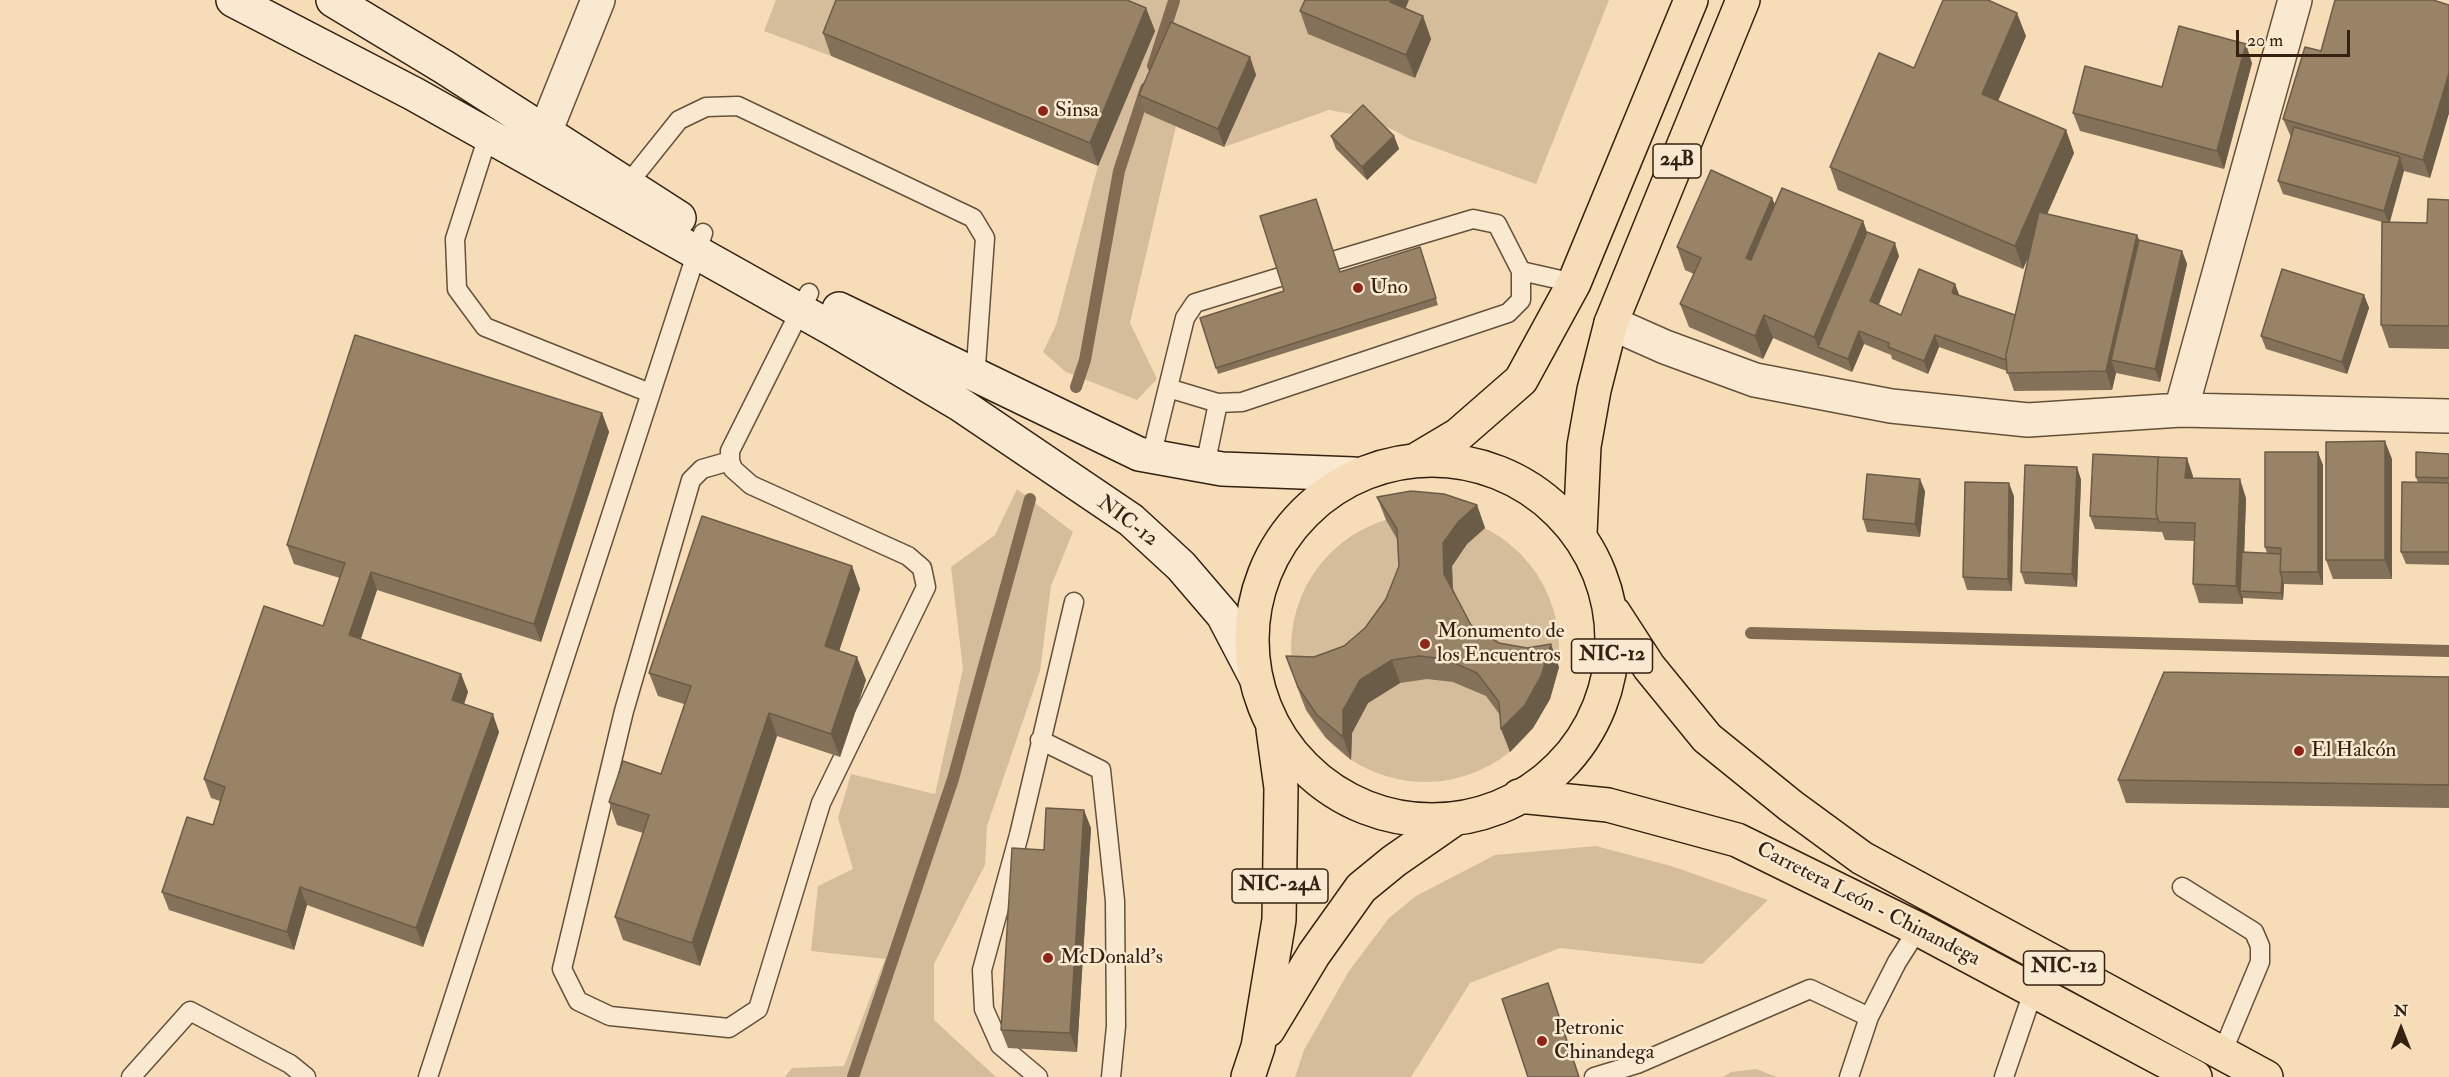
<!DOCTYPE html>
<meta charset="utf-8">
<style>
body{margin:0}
#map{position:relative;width:2449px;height:1077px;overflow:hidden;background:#f6ddb7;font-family:"IM FELL Double Pica",serif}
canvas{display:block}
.north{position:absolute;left:2371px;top:999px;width:60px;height:60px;-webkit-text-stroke:4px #f9e9d0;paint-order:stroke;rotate:0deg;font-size:16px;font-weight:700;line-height:24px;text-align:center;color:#352111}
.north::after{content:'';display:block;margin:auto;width:21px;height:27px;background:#352111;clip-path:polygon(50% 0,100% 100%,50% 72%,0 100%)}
.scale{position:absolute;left:2236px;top:30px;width:114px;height:27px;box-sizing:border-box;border:3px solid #352111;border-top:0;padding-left:8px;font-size:18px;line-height:21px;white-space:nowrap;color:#352111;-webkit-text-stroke:4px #f9e9d0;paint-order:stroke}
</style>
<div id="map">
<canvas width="2449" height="1077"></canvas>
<div class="north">N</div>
<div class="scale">20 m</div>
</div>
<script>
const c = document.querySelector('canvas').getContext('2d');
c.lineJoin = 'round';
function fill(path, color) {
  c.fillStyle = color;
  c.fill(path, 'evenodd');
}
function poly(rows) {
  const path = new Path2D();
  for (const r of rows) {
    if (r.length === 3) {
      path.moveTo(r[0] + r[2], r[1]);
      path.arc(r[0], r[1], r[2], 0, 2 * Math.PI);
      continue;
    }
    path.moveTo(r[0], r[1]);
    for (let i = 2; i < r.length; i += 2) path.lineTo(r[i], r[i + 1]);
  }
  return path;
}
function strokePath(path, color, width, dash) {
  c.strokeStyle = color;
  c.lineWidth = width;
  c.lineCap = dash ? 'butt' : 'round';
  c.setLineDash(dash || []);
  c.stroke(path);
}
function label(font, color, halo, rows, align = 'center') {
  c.font = font + ' "IM FELL Double Pica",serif';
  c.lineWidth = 5;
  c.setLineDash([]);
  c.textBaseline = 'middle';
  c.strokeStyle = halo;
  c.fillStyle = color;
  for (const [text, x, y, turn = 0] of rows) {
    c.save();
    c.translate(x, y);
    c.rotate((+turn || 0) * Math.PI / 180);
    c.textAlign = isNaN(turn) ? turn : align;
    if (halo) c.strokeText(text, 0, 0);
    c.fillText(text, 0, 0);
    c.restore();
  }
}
fill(poly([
 [776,0,854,0,831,56,764,31],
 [1079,0,1322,0,1399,25,1409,0,1609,0,1536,184,1410,139,1368,117,1329,110,1224,147,1256,75,1145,113,1176,126,1130,323,1157,379,1137,400,1066,372,1043,352,1056,325,1098,166,1154,31],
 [1017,489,1073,532,1051,586,1040,671,987,826,985,865,934,964,934,1020,996,1077,785,1077,792,1068,844,1066,885,959,811,951,818,886,853,869,838,818,851,774,935,794,963,669,951,567,995,535],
 [1425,648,134],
 [1596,846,1671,866,1768,900,1702,964,1560,948,1470,983,1411,1077,1295,1077,1304,1050,1349,971,1389,918,1416,896,1495,855],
 [1756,1069,1777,1077,1723,1077,1731,1072]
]), '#d5bd9b');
strokePath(poly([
 [1153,66,1174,1],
 [1076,387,1085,360,1119,171,1146,88],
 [1751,633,2449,651],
 [853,1077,953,779,1030,499]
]), '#816b53', 12);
const lane = poly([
 [488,136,455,239,457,289,485,327,650,393],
 [623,190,679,120,706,107,738,106,973,218,985,238,975,380],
 [1521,271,1574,283],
 [1168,388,1218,403,1242,402,1508,313,1521,300,1521,271,1497,224,1473,219,1336,260],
 [1151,457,1185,318,1195,303,1280,277],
 [730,461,702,469,691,480,624,711,562,969,578,1001,610,1016,729,1028,758,1009,821,803,926,587,922,568,908,556,751,485,733,469,730,461,730,451,809,293],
 [1205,466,1218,403],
 [1040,740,1101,770,1115,901,1116,1026,1111,1077],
 [2182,887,2254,932,2260,946,2260,962,2222,1053],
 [131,1077,190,1011,290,1064,306,1077],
 [428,1077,703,233],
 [1038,1077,1000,1045,984,1009,982,970,1019,835,1074,602],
 [1594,1077,1637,1064,1810,989,1869,1017],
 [1849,1077,1869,1017,1897,962,1918,929],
 [2004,1077,2034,989]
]);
const street = poly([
 [535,157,598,0],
 [1611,323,1665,347,1755,380,1891,406,2028,420,2181,410,2449,416],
 [2181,410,2295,0]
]);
const secondary = poly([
 [233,0,414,94,833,329,961,405,1131,520,1181,566,1223,615,1255,676],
 [333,0,444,67,679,218],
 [839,309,1139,454,1222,469,1354,474]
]);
const highway = poly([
 [1416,460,1458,435,1521,380,1574,283,1691,0],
 [1432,640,180],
 [1580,534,1584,446,1594,390,1611,323,1743,0],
 [1614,613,1649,667,1707,738,1791,806,1862,858,2266,1077],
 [1519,796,1608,805,1737,840,1918,929,2195,1077],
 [1268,1030,1314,954,1361,888,1394,861,1453,820],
 [1248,1077,1258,1047,1279,920,1281,788,1273,729]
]);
strokePath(lane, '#65503a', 21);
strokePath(street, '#65503a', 36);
strokePath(secondary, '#352111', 36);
strokePath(highway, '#352111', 36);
strokePath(lane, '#f9e9d0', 18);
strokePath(street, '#f9e9d0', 33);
strokePath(secondary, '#f9e9d0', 33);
strokePath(highway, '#f6ddb7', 33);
fill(poly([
 [2449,5,2449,113,2430,178,2404,171,2390,222,2427,223,2449,200,2449,349,2389,348,2381,325,2382,222,2283,194,2278,181,2291,137,2283,119,2321,51],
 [1146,8,1155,31,1098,166,831,56,823,33],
 [1405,8,1423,16,1431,39,1415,78,1308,34,1300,11],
 [2026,36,1998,101,2066,130,2074,153,2047,214,2137,235,2139,240,2182,251,2187,264,2160,382,2116,373,2112,390,2014,391,2007,371,1939,347,1928,374,1892,359,1891,355,1864,344,1852,372,1773,338,1763,359,1689,327,1680,304,1694,274,1685,270,1677,247,1772,198,1775,205,1863,221,1867,232,1899,256,1878,305,1901,315,1955,284,1959,295,2015,315,2029,256,2023,269,1838,190,1830,167,1914,68],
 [1250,57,1256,75,1224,147,1145,113,1139,95],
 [2252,63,2224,169,2080,131,2073,113],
 [1331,136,1394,136,1399,149,1367,180,1336,149],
 [1420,247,1438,305,1218,374,1200,318],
 [2364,295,2369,308,2347,374,2266,349,2261,336],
 [602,413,609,432,541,642,377,590,360,639,461,674,468,692,464,704,499,732,423,947,307,905,294,950,169,910,162,892,213,825,220,801,211,798,204,779,323,626,340,578,294,564,287,545],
 [2449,454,2449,565,2406,564,2401,552,2418,483,2416,477],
 [2392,459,2392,579,2333,579,2326,560],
 [2323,465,2323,585,2284,584,2283,600,2243,598,2243,604,2199,603,2193,584,2194,541,2165,540,2162,532,2095,529,2090,516,2193,476,2193,478,2246,498,2244,552,2267,553,2265,547],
 [2077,467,2081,480,2077,587,2025,584,2021,572],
 [1925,491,1920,537,1867,532,1863,519],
 [2014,496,2012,591,1967,590,1963,577],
 [1377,497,1477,505,1485,528,1467,544,1452,566,1453,589,1471,625,1499,643,1559,667,1550,699,1533,728,1510,752,1500,715,1486,696,1453,682,1427,679,1400,683,1368,703,1352,733,1351,760,1326,738,1306,710,1286,656,1314,657,1344,646,1365,628,1386,599,1399,566,1397,539,1386,520],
 [852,566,860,589,839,651,866,680,840,757,777,736,700,966,623,940,615,917,643,833,617,825,609,802,661,774,684,704,658,696,649,673],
 [2449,677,2449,808,2126,803,2118,780],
 [1091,828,1077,1052,1008,1048,1001,1030]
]), '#847159');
fill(poly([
 [1391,0,1409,0,1399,25,1390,2],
 [1146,8,1155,31,1098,166,1090,143],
 [2017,13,2026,36,1991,117,1982,94],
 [1423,16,1431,39,1415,78,1406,55],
 [2246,44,2252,63,2224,169,2217,151],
 [1250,57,1256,75,1224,147,1218,129],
 [2449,73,2449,113,2430,178,2423,160],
 [2066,130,2074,153,2023,269,2015,246],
 [1394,136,1399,149,1367,180,1362,167],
 [2400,157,2404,170,2389,224,2384,211],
 [1772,198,1781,221,1755,281,1746,258],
 [1863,221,1871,244,1818,347,1814,337],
 [2137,235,2144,253,2111,360,2116,373,2112,390,2106,371],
 [1895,243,1899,256,1875,314,1870,301],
 [2182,251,2187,264,2160,382,2155,369],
 [1955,284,1960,297,1952,293],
 [2364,295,2369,308,2347,374,2342,362],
 [1764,315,1773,338,1763,359,1755,336],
 [1859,331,1864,344,1852,372,1848,359],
 [1935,335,1939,347,1928,374,1924,361],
 [602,413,609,432,541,642,534,624],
 [2385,441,2392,459,2392,579,2385,560],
 [2318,452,2323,465,2323,585,2318,572],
 [2187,458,2193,476,2192,496,2185,478],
 [2077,467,2081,480,2077,587,2072,574],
 [1920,479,1925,491,1920,537,1915,524],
 [2240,479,2246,498,2243,591,2240,591,2243,598,2243,604,2236,586],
 [2009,483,2014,496,2012,591,2008,579],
 [1477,505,1485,528,1467,544,1452,566,1453,597,1444,574,1443,543,1459,521],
 [852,566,860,589,833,669,825,646],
 [371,572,377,590,356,654,349,635],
 [2282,578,2284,584,2283,600,2281,593],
 [1551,644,1559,667,1550,699,1533,728,1510,752,1501,729],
 [857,657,866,680,840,757,831,734],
 [1392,660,1400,683,1368,703,1352,733,1351,760,1343,737,1343,710,1360,680],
 [461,674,468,692,459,718,452,700],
 [769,713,777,736,700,966,692,943],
 [493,714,499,732,423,947,416,928],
 [1084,810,1091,828,1077,1052,1070,1033],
 [300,887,307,905,294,950,287,932]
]), '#6b5c48');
const building = poly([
 [836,0,1127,0,1146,8,1090,143,823,33,836,0],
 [1305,0,1391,0,1390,2,1423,16,1406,55,1300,11,1305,0],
 [1943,0,1988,0,2017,13,1982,94,2066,130,2015,246,1830,167,1879,53,1914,68,1943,0],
 [2335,0,2433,0,2449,5,2449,73,2423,160,2283,119,2305,47,2321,51,2335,0],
 [1171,22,1250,57,1218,129,1139,95,1171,22],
 [2179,26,2246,44,2217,151,2073,113,2085,66,2162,87,2179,26],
 [1363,105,1394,136,1362,167,1331,136,1363,105],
 [2294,127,2400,157,2384,211,2278,181,2294,127],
 [1711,170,1772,198,1746,258,1751,260,1782,188,1863,221,1814,337,1764,315,1755,336,1680,304,1701,258,1677,247,1711,170],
 [1316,199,1340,272,1420,247,1436,298,1216,368,1200,318,1284,291,1260,216,1316,199],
 [2428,199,2449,200,2449,326,2381,325,2382,222,2427,223,2428,199],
 [2039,212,2137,235,2106,371,2007,373,2006,355,2039,212],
 [1867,232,1895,243,1870,301,1901,315,1919,269,1955,284,1952,293,2015,315,2006,355,2006,360,1935,335,1924,361,1888,347,1889,343,1859,331,1848,359,1818,347,1867,232],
 [2139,240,2182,251,2155,369,2111,360,2139,240],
 [2282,269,2364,295,2342,362,2261,336,2282,269],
 [355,335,602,413,534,624,371,572,349,635,461,674,452,700,493,714,416,928,300,887,287,932,162,892,187,817,213,825,225,787,204,779,264,606,323,626,345,563,287,545,355,335],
 [2385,441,2385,560,2326,560,2326,442,2385,441],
 [2265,452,2318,452,2318,572,2280,572,2281,548,2265,547,2265,452],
 [2416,452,2449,454,2449,478,2416,477,2416,452],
 [2093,454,2160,457,2158,457,2156,513,2158,519,2090,516,2093,454],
 [2158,457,2187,458,2185,478,2240,479,2236,586,2193,584,2195,523,2159,522,2156,513,2158,457],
 [2025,465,2077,467,2072,574,2021,572,2025,465],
 [1867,474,1920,479,1915,524,1863,519,1867,474],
 [1965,482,2009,483,2008,579,1963,577,1965,482],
 [2402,482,2449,483,2449,552,2401,552,2402,482],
 [1411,491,1444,494,1477,505,1459,521,1443,543,1444,574,1471,625,1499,643,1527,648,1551,644,1541,676,1525,705,1501,729,1499,702,1477,673,1445,659,1419,656,1392,660,1360,680,1343,710,1343,737,1317,715,1298,687,1286,656,1314,657,1344,646,1365,628,1386,599,1399,566,1397,529,1377,497,1411,491],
 [702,516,852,566,825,646,857,657,831,734,769,713,692,943,615,917,649,815,609,802,623,761,661,774,691,686,649,673,702,516],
 [2242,552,2281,554,2280,572,2282,578,2281,593,2240,591,2242,552],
 [2164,672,2449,677,2449,785,2118,780,2164,672],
 [1046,808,1084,810,1070,1033,1001,1030,1012,848,1044,850,1046,808],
 [1548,983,1579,1077,1528,1077,1502,999,1548,983]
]);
fill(building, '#998367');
strokePath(building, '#6b5c48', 1.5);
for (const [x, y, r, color] of [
 [1043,111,6,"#8f2418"],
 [1358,288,6,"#8f2418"],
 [1425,644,6,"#8f2418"],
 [2299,751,6,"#8f2418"],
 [1048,958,6,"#8f2418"],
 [1542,1041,6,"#8f2418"]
]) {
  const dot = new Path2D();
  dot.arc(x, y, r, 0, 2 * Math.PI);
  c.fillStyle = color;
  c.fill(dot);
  strokePath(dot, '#f9e9d0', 2);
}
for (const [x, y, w] of [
 [1677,161,48],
 [1612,656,81],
 [1280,886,96],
 [2064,968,81]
]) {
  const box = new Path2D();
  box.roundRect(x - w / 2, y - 17, w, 34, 4.5);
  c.fillStyle = '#f9e9d0';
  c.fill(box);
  strokePath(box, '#352111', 1.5);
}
label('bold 20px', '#352111', null, [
 ["24B",1677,161],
 ["NIC-12",1612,656],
 ["NIC-24A",1280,886],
 ["NIC-12",2064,968]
]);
label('21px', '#352111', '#f9e9d0', [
 ["Sinsa",1055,111],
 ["Uno",1370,288],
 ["Monumento de",1437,632],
 ["los Encuentros",1437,656],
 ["El Halcón",2311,751],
 ["McDonald's",1060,958],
 ["Petronic",1554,1029],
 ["Chinandega",1554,1053]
], 'left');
label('21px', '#352111', '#f9e9d0', [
 ["NIC-12",1127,522,37],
 ["Carretera León - Chinandega",1868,905,27]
]);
</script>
